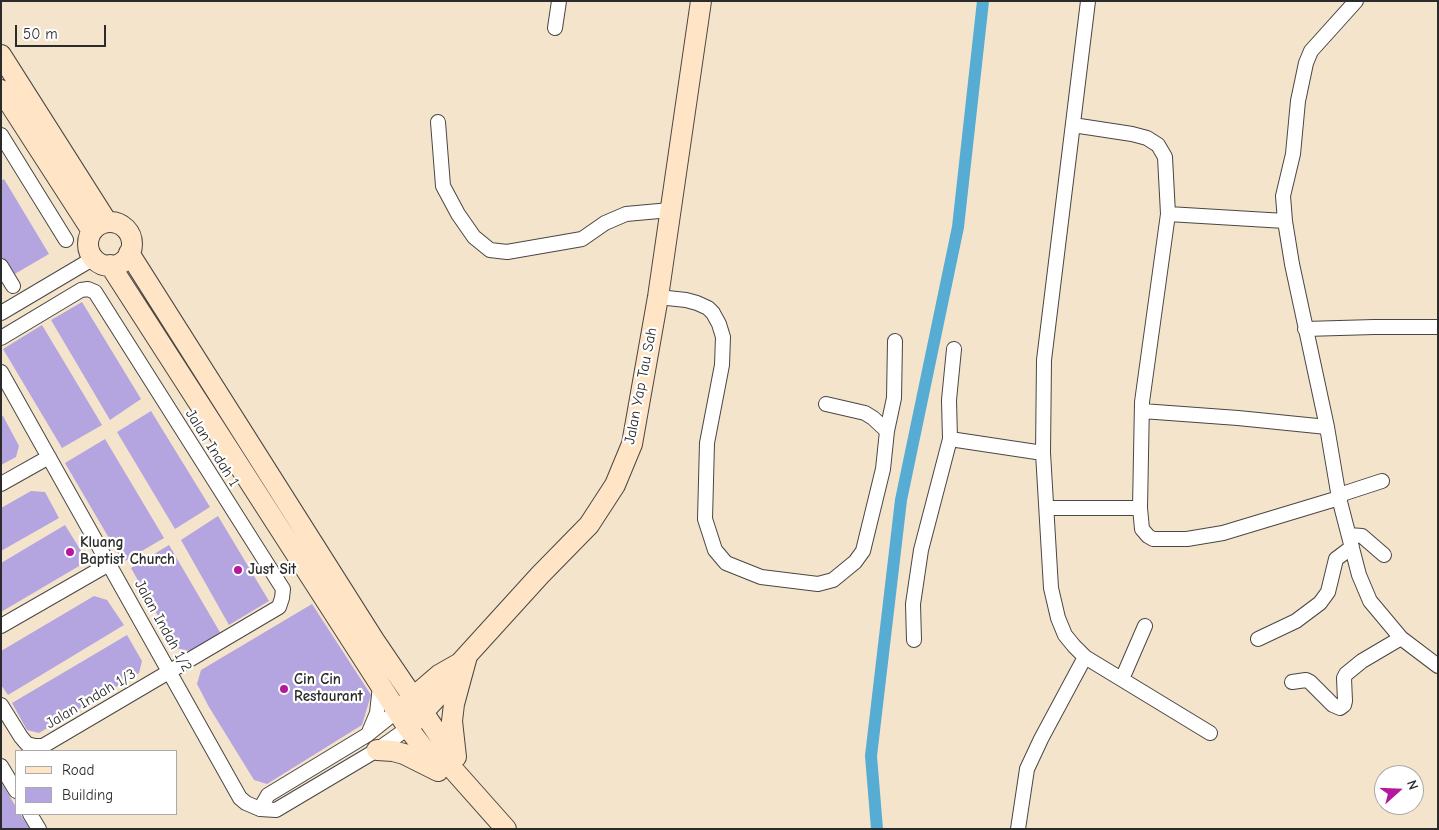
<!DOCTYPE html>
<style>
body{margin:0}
#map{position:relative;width:1439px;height:830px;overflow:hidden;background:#f5e4cc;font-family:"Comic Neue",sans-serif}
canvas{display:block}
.frame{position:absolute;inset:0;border:2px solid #2b2b2b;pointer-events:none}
.legend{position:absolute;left:15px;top:750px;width:162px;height:65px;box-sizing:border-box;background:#fff;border:1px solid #aaa;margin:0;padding:6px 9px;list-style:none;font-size:15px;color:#2b2b2b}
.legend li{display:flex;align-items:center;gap:10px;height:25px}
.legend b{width:25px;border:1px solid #aaa}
.north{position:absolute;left:1374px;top:765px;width:50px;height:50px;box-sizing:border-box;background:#fff;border:1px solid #aaa;border-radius:50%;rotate:70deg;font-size:14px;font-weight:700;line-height:20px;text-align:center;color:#2b2b2b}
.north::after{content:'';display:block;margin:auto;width:18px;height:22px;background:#b5179e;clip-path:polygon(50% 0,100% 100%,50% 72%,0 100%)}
.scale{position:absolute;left:15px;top:25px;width:91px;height:22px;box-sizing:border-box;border:2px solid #2b2b2b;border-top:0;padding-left:6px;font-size:15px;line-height:18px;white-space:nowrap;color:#2b2b2b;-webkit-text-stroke:4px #fff;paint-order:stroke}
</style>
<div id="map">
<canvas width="1439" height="830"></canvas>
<div class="frame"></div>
<ul class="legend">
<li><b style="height:6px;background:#ffe4c6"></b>Road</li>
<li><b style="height:14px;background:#b4a4df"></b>Building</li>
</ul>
<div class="north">N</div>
<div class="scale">50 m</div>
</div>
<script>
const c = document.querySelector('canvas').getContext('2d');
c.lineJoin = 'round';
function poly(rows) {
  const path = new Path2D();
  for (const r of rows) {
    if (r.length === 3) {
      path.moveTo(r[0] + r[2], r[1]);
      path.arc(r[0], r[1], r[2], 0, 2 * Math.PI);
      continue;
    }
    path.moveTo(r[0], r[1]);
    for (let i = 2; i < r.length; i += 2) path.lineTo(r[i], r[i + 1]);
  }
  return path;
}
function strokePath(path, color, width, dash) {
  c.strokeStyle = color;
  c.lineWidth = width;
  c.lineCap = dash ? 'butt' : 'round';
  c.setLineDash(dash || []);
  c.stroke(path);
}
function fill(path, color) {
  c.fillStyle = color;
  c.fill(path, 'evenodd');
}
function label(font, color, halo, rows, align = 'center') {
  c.font = font + ' "Comic Neue",sans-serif';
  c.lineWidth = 4.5;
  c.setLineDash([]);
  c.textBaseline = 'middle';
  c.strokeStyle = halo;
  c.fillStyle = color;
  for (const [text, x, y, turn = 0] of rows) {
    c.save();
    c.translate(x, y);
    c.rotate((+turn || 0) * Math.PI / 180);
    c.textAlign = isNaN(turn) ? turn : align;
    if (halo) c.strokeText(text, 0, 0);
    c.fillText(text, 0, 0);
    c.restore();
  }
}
strokePath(poly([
 [877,829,871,756,901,500,958,227,983,1]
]), '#57acd4', 12);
fill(poly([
 [4,179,49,254,13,275,1,256,1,181],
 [82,302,141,399,110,420,51,320],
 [42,325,102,425,62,448,3,349],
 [151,411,210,507,175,529,117,432],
 [3,416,19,446,16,457,1,465,1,417],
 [105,439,164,538,123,562,65,463],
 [31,491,45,492,59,518,1,551,1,508],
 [218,516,269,601,229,625,181,540],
 [65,525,83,554,79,566,1,612,1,563],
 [169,545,221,634,190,651,176,648,131,568],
 [94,596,107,600,124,625,8,695,1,685,1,651],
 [312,604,371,695,362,725,267,784,254,780,209,707,197,684,201,670],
 [127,635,142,661,139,673,39,733,27,730,12,703],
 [1,782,16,807,16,814,20,814,30,829,1,829]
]), '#b4a4df');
const street = poly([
 [1356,1,1311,51,1306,63,1298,101,1293,154,1283,196,1285,221,1292,264,1327,427,1339,498,1359,575,1370,601,1401,638,1438,666],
 [555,28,559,1],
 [438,122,443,186,458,214,474,237,490,250,507,252,582,239,605,223,626,214,670,210],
 [1073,125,1132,134,1147,138,1158,145,1165,157,1168,214],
 [1,135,66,240],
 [1285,221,1168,214,1142,402,1140,508,1142,529,1148,536,1153,539,1187,539,1223,533,1339,498],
 [1,266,13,286],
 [658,297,686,300,697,303,708,308,713,313,719,324,723,337,722,365,707,443,705,519,715,550,726,563,761,577,818,584,833,580,855,562,863,551,883,469,887,431,894,398,895,341],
 [1,313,94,258],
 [1305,329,1374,327,1438,327],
 [1,338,81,290,88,289,95,292,283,589,282,598,279,607,43,746,35,746,27,744,21,737,1,705],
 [1,372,240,798,246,803,260,809,276,810,377,750,408,728],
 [826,404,865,413,873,418,887,431],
 [1142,411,1238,418,1327,427],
 [950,439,949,400,954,349],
 [1,484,49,457],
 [1339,495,1382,481],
 [1047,508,1140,508],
 [1349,535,1362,536,1384,555],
 [1,626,109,564],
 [1258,639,1296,621,1320,603,1328,592,1336,559,1352,547],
 [914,640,913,604,921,550,950,439,1043,453],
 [1085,657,1210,733],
 [1122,679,1145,626],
 [1292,682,1306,680,1310,682,1333,705,1340,708,1344,705,1345,701,1344,678,1346,674,1362,661,1401,638],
 [369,732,377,713,380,686],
 [1,766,16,791],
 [260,809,268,795,367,735,397,711],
 [30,814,39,829],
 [1018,829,1027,769,1041,739,1085,657,1074,646,1065,635,1058,618,1051,588,1043,453,1044,360,1088,1]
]);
const secondary = poly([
 [1,55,107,222],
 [1,90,92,231],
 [110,244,22],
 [129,253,374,640,442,740,450,766,506,829],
 [110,265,408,728,428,754,436,761,450,766],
 [397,711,439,675,460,663,540,575,589,525,615,485,632,444,658,297,701,1],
 [415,721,449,684,458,668],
 [377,750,393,751,404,754,438,771],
 [456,757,452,721,454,704,467,656]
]);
strokePath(street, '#494743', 16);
strokePath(secondary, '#494743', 22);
strokePath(street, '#fff', 14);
strokePath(secondary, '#ffe4c6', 20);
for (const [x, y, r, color] of [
 [70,552,5,"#b5179e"],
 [238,570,5,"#b5179e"],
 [284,689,5,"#b5179e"]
]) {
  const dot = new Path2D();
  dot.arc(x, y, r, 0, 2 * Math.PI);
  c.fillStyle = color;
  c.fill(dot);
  strokePath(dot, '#fff', 2);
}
label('15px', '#2b2b2b', '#fff', [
 ["Jalan Yap Tau Sah",641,386,-79],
 ["Jalan Indah 1",212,448,58],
 ["Jalan Indah 1/2",163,626,61],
 ["Jalan Indah 1/3",91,699,-31]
]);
label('bold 15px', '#2b2b2b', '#fff', [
 ["Kluang",80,543],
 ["Baptist Church",80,560],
 ["Just Sit",248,570],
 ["Cin Cin",294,680],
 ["Restaurant",294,697]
], 'left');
</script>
